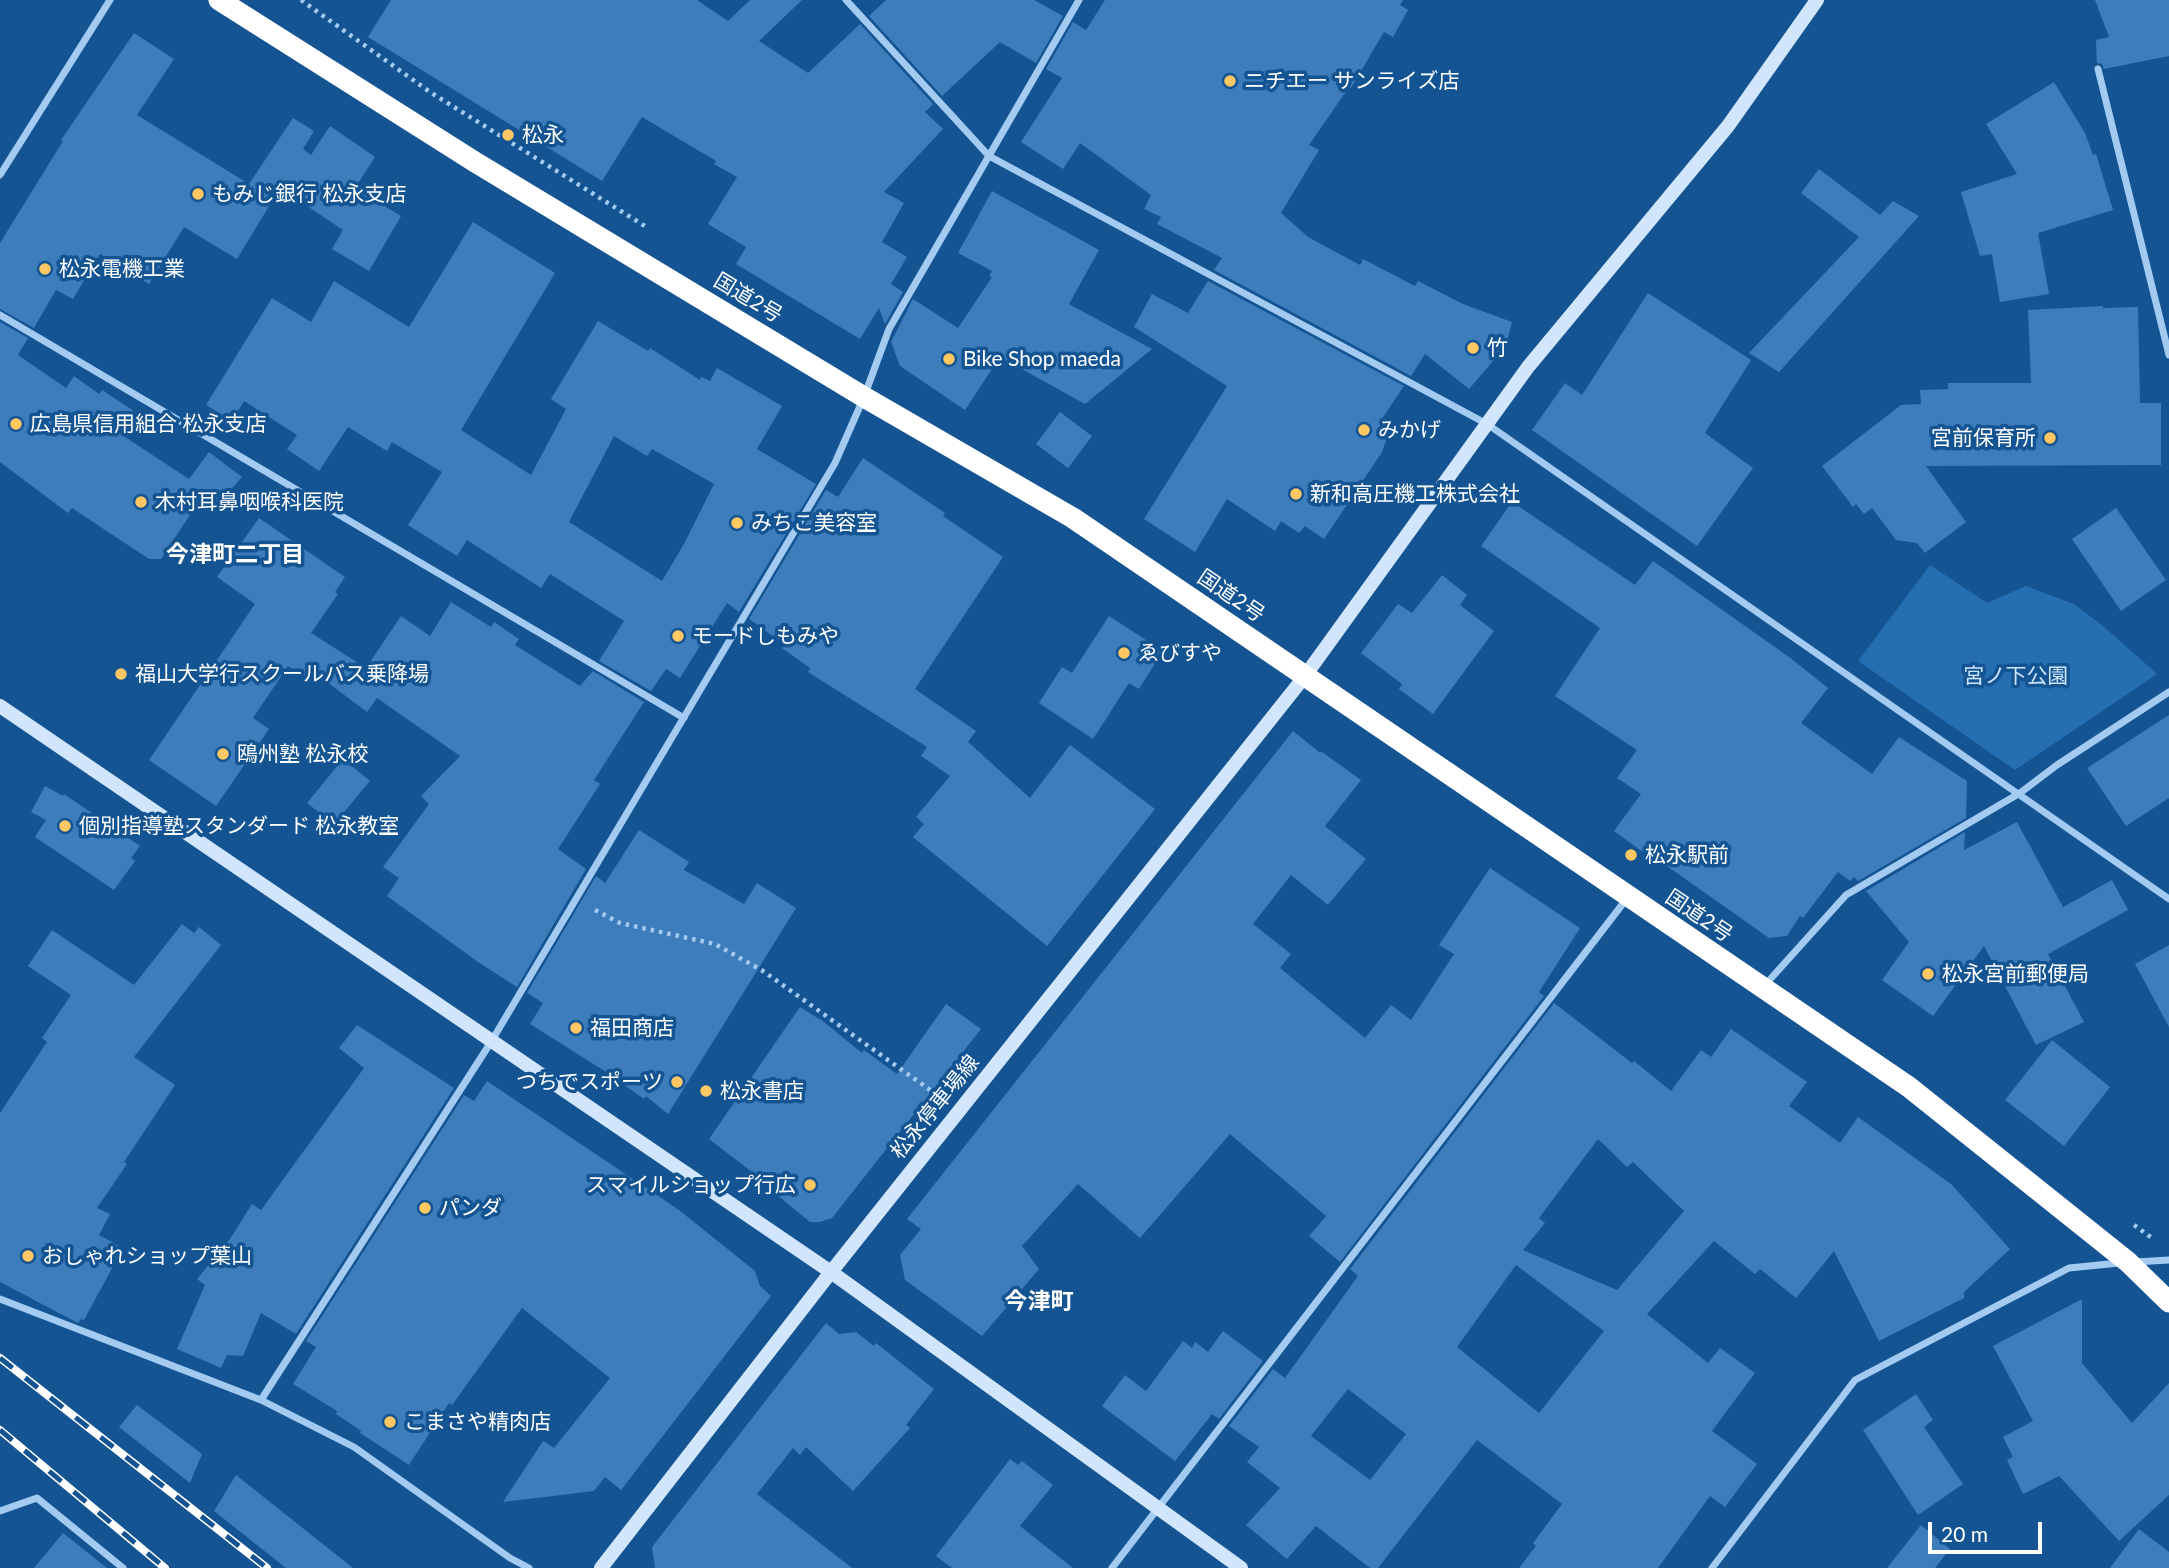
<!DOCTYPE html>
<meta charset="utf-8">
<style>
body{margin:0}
#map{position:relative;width:2169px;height:1568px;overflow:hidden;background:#145493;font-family:Lato,sans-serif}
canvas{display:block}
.scale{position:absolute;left:1928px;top:1522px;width:114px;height:32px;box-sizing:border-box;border:4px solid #fff;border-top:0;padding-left:9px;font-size:21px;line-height:24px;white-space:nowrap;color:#fff;-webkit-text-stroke:5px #145493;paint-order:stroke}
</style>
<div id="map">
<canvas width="2169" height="1568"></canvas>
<div class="scale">20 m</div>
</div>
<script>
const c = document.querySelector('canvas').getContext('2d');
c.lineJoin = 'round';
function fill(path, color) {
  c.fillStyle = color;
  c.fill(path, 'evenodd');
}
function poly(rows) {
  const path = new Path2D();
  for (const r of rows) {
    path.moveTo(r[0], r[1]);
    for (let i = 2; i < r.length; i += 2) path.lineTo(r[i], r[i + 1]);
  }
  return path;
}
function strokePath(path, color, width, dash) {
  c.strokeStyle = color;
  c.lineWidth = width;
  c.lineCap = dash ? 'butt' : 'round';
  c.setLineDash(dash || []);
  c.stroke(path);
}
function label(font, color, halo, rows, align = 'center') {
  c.font = font + ' Lato,"Noto Sans JP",sans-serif';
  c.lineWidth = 7;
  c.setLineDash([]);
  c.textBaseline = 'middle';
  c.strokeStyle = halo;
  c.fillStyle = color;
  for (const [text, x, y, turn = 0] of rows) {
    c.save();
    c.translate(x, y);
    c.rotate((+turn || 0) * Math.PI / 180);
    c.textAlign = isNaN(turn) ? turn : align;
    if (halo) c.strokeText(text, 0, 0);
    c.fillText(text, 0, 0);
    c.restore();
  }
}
fill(poly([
 [1930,565,1987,603,2026,586,2074,604,2103,626,2157,674,2015,770,1858,661]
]), '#266eb2');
fill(poly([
 [391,0,697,0,728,21,750,0,802,0,759,41,808,73,860,24,933,104,925,112,943,129,884,192,904,203,882,242,907,257,891,284,903,292,885,324,879,308,860,339,736,264,746,247,708,224,737,177,714,164,716,161,642,117,602,181,368,37],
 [886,0,1034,0,1063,16,1036,63,1000,42,942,96,869,16],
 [1105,0,1403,0,1400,5,1408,10,1393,37,1384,32,1351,88,1349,87,1309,145,1319,150,1281,213,1308,237,1360,265,1363,259,1415,286,1418,281,1463,304,1512,322,1506,346,1469,389,1425,354,1411,376,1214,270,1222,258,1157,224,1161,217,1144,209,1151,195,1080,143,1063,169,1021,142,1062,78,1046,69,1073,22,1086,30],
 [2095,0,2169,0,2169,56,2104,69,2102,64,2097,63,2096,40,2109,37],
 [134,33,174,59,137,115,249,184,293,118,314,131,303,149,311,155,330,126,375,157,355,188,401,216,369,271,332,249,343,230,280,188,237,259,184,227,149,284,100,254,73,299,56,290,34,328,0,309,0,243,63,141,61,140],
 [2054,82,2085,133,2093,155,2096,154,2113,210,2038,233,2049,294,2000,302,1992,254,1980,256,1961,192,2017,174,1986,124],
 [1819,169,1880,215,1893,201,1919,216,1779,372,1749,353,1859,237,1801,193],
 [992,191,1099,250,1069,304,1152,349,1085,404,1000,357,965,410,900,366,891,342,913,299,958,328,992,277,989,276,992,271,958,253],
 [473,222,555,273,461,430,531,475,566,409,551,399,598,321,648,351,650,348,700,380,701,377,710,381,717,368,782,406,757,449,816,484,739,612,727,603,680,678,666,669,651,691,599,661,624,621,550,574,541,588,467,540,457,556,408,525,442,472,392,442,387,451,348,427,319,471,287,449,297,435,244,401,232,421,206,405,272,298,311,322,334,281,409,327],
 [614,436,647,456,652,449,714,484,685,542,662,581,569,522],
 [1208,281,1404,386,1379,423,1390,430,1382,452,1324,539,1305,526,1299,533,1281,521,1275,531,1227,499,1195,552,1144,519,1227,386,1134,327,1152,294,1188,313],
 [1648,293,1751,360,1705,433,1753,468,1697,546,1532,430,1565,383,1582,395],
 [2103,306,2103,308,2138,307,2140,403,2161,403,2161,465,1926,466,1966,522,1925,553,1917,543,1896,540,1872,508,1864,514,1856,504,1853,507,1822,466,1901,405,1921,404,1920,390,1948,389,1948,383,2031,383,2028,310],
 [0,322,28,338,18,355,66,388,74,376,99,394,102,390,137,413,122,435,189,479,209,452,242,477,219,503,205,492,161,559,149,559,72,508,68,513,0,462],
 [1060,412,1092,436,1068,468,1036,444],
 [863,458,945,513,943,516,1003,557,915,689,976,731,968,742,1030,798,1070,745,1155,809,1047,946,913,837,924,824,916,817,950,776,921,756,927,747,808,672,810,668,782,648,785,645,749,619,826,490,838,497],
 [1512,502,1635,585,1653,561,1789,657,1828,688,1801,723,1872,774,1899,737,1967,781,1966,818,1858,881,1854,877,1850,881,1838,872,1803,918,1800,916,1787,936,1769,938,1664,864,1662,866,1614,831,1641,794,1617,778,1637,750,1555,696,1600,628,1481,546],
 [2116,508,2166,580,2121,611,2072,539],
 [259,518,345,577,335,592,338,594,311,633,366,668,401,616,430,636,451,602,491,627,494,622,519,639,515,645,580,686,593,671,644,702,594,780,600,784,558,849,586,869,517,987,478,962,387,896,399,878,383,867,429,804,421,796,460,756,377,698,367,712,319,676,314,683,288,666,253,718,269,729,216,806,149,760,255,604,217,577],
 [1442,575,1467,595,1460,605,1494,631,1433,714,1399,689,1402,684,1361,653,1398,604,1412,613],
 [1109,616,1163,651,1139,689,1129,683,1093,739,1039,703,1062,667,1072,673],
 [2169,715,2169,798,2126,826,2087,768],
 [1293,731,1319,752,1322,752,1361,780,1325,826,1366,859,1328,905,1291,875,1253,924,1291,954,1280,968,1365,1038,1391,1005,1411,1020,1454,954,1439,945,1490,868,1580,928,1539,992,1544,996,1340,1262,1309,1236,1326,1216,1230,1134,1140,1238,1078,1184,1022,1246,1039,1269,982,1336,905,1280,900,1255,921,1229,907,1219],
 [343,759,370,781,334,824,307,803],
 [45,786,63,796,64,794,140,846,131,858,135,861,114,890,35,837,46,820,31,812],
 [2017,822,2063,907,2112,880,2128,910,2048,954,2084,1022,2036,1045,1984,946,1933,1016,1882,980,1909,942,1866,891,1965,832,1964,850],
 [639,830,689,862,684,870,744,904,757,883,796,908,668,1114,646,1096,644,1099,603,1070,530,1024,543,1003,527,993,596,876,605,883],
 [182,924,194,933,199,927,221,945,134,1057,175,1085,124,1162,127,1164,97,1208,110,1214,99,1235,123,1248,84,1320,81,1319,78,1323,0,1282,0,1113,47,1042,42,1038,71,995,28,966,52,930,134,985],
 [2169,945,2169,1027,2135,964],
 [1554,1003,1632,1063,1634,1061,1671,1091,1701,1050,1711,1057,1731,1029,1807,1082,1789,1106,1840,1143,1858,1117,1951,1184,2010,1249,1964,1292,1964,1298,1879,1341,1834,1251,1796,1298,1760,1269,1755,1274,1714,1241,1647,1314,1708,1363,1720,1348,1755,1373,1712,1431,1757,1464,1725,1507,1710,1496,1658,1568,1519,1568,1536,1546,1533,1543,1562,1504,1477,1440,1378,1568,1370,1568,1316,1526,1287,1559,1246,1525,1280,1488,1247,1462,1259,1447,1229,1426,1273,1369,1285,1378,1358,1276,1350,1269],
 [1598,1139,1627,1167,1633,1162,1684,1211,1617,1290,1523,1250,1545,1223,1539,1218],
 [1516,1265,1604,1331,1539,1413,1457,1347],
 [1348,1389,1406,1434,1370,1480,1311,1436],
 [946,1004,981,1029,832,1218,820,1222,810,1222,776,1194,778,1192,709,1139,800,1007,824,1022,862,1053,864,1050,897,1074],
 [357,1025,454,1088,296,1334,261,1313,243,1356,227,1355,221,1368,177,1349,205,1285,197,1279,230,1239,252,1204,261,1210,364,1068,339,1048],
 [2052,1040,2110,1087,2064,1146,2005,1100],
 [487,1081,679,1210,755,1271,760,1286,771,1296,621,1490,605,1477,594,1491,503,1502,543,1441,554,1448,610,1378,522,1308,452,1405,449,1403,409,1465,360,1433,361,1431,336,1414,337,1411,293,1384,316,1347,306,1341,464,1095,474,1101],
 [2082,1299,2082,1363,2132,1423,2169,1383,2169,1495,2119,1541,2059,1476,2023,1494,2007,1460,2013,1457,2003,1437,2033,1421,1993,1346],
 [826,1323,839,1334,856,1332,874,1346,876,1343,934,1389,906,1425,910,1428,853,1491,806,1447,800,1455,793,1448,757,1494,852,1568,655,1568,652,1547],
 [1223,1331,1263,1361,1219,1419,1212,1414,1175,1461,1102,1406,1125,1375,1146,1391,1183,1341,1192,1348,1195,1342,1208,1352],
 [1916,1394,1933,1420,1924,1427,1963,1484,1918,1515,1863,1430],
 [137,1405,202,1454,190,1483,119,1427],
 [1010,1459,1018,1465,1022,1461,1053,1485,1020,1526,1073,1568,952,1568,936,1556],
 [236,1475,353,1568,286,1568,214,1511],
 [1921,1525,1950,1549,1935,1568,1887,1568],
 [2139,1529,2169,1552,2169,1568,2110,1568],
 [63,1533,107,1568,34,1568]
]), '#3d7dbb');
strokePath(poly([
 [301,0,430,92,648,228],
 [595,910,620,923,715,944,763,971,940,1097],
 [2134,1225,2152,1238]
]), '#a3cbf2', 4.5, [3.5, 5]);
strokePath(poly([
 [846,0,989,156,1487,424,2169,899],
 [2098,69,2169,355],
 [0,175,110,0],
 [0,315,684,718],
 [1765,985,1846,895,2020,793,2057,765,2169,692],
 [2135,1262,2169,1260],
 [0,1299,261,1400,354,1447,510,1558,529,1568],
 [261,1400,491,1042,835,463,864,397,889,329,1079,0],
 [0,1511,37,1498,123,1568],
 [1112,1568,1628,897],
 [1712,1568,1855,1380,2069,1268,2119,1263]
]), '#a3cbf2', 7);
strokePath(poly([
 [0,706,831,1272,1241,1568],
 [601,1568,831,1272,1305,676,1528,367,1728,126,1817,0]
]), '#d1e6fc', 14);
strokePath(poly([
 [219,0,475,162,864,397,1073,518,1909,1087,2128,1262,2169,1302]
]), '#fff', 21);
const rail = poly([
 [0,1358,267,1568],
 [0,1430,165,1568]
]);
strokePath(rail, '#fff', 8);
strokePath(rail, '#145493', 5, [16]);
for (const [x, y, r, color] of [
 [1230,81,7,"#ffc863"],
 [508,135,7,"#ffc863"],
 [198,194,7,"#ffc863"],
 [45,269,7,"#ffc863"],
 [1473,348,7,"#ffc863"],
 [949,359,7,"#ffc863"],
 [16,424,7,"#ffc863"],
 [1364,430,7,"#ffc863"],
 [2050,438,7,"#ffc863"],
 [1296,494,7,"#ffc863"],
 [141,502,7,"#ffc863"],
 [737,523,7,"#ffc863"],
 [678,636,7,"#ffc863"],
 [1124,653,7,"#ffc863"],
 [121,674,7,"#ffc863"],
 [223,754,7,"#ffc863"],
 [65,826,7,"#ffc863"],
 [1631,855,7,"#ffc863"],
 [1928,974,7,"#ffc863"],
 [576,1028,7,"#ffc863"],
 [677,1082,7,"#ffc863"],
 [706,1091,7,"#ffc863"],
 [810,1185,7,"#ffc863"],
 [425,1208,7,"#ffc863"],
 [28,1256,7,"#ffc863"],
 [390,1422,7,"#ffc863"]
]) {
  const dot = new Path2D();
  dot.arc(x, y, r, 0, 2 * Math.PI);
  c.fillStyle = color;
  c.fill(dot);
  strokePath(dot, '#145493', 2.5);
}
label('21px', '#fff', '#145493', [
 ["ニチエー サンライズ店",1244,81],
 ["松永",522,135],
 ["もみじ銀行 松永支店",212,194],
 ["松永電機工業",59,269],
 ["竹",1487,348],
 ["Bike Shop maeda",963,359],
 ["広島県信用組合 松永支店",30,424],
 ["みかげ",1378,430],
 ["宮前保育所",2036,438,"right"],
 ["新和高圧機工株式会社",1310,494],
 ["木村耳鼻咽喉科医院",155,502],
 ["みちこ美容室",751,523],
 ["モードしもみや",692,636],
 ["ゑびすや",1138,653],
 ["福山大学行スクールバス乗降場",135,674],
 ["鴎州塾 松永校",237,754],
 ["個別指導塾スタンダード 松永教室",79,826],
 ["松永駅前",1645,855],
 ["松永宮前郵便局",1942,974],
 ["福田商店",590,1028],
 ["つちでスポーツ",663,1082,"right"],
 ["松永書店",720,1091],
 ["スマイルショップ行広",796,1185,"right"],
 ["パンダ",439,1208],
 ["おしゃれショップ葉山",42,1256],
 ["こまさや精肉店",404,1422]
], 'left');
label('21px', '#fff', '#145493', [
 ["国道2号",748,298,31],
 ["国道2号",1231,596,34],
 ["国道2号",1699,916,34],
 ["松永停車場線",935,1107,-51]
]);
label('21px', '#cae4fc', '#145493', [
 ["宮ノ下公園",2016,676]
]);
label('bold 23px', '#fff', '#145493', [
 ["今津町二丁目",235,555],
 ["今津町",1039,1302]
]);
</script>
